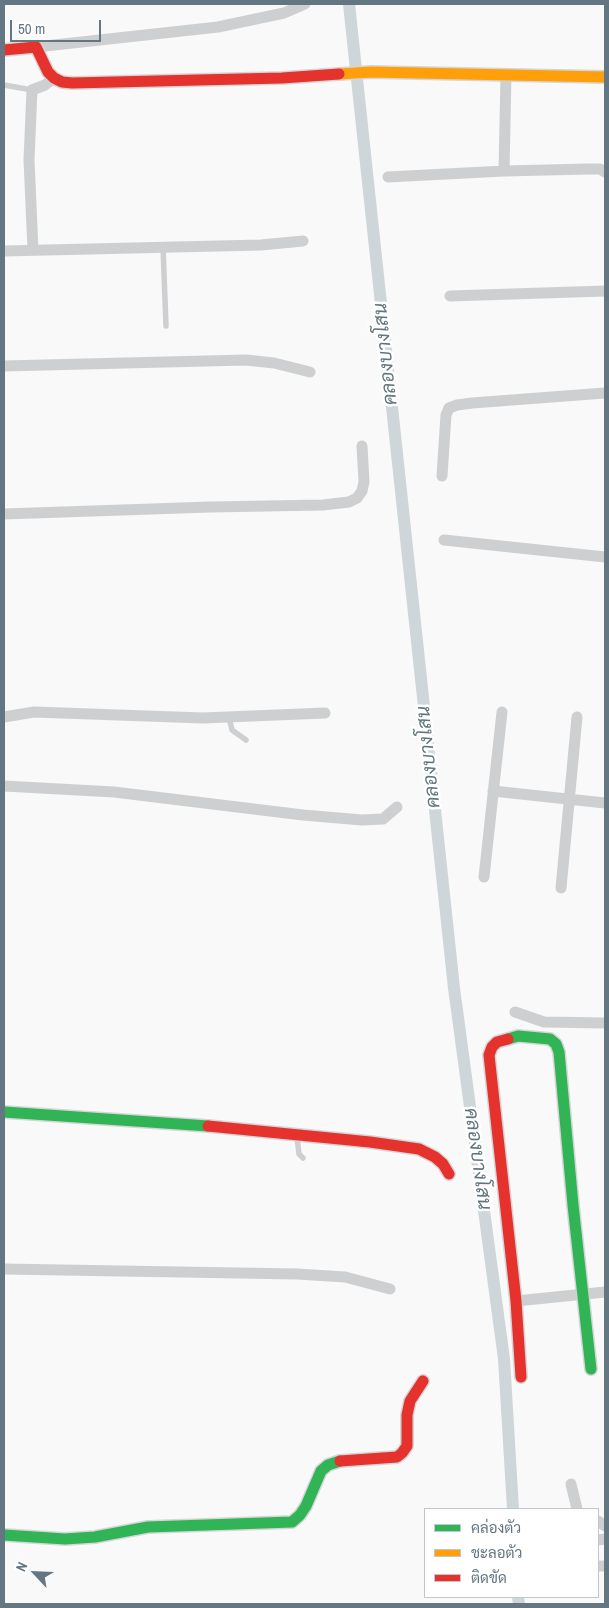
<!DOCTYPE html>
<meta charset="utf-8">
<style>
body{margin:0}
#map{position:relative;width:609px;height:1608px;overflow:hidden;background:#f9f9f9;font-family:"Archivo Narrow",Sarabun,sans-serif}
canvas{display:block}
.frame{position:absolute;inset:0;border:5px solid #657683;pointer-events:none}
.legend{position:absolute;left:424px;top:1508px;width:175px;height:90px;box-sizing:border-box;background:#fff;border:1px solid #c1c8cd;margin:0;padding:6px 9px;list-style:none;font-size:15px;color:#657683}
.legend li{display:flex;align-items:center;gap:10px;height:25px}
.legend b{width:25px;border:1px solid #c1c8cd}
.north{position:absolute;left:10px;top:1548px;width:50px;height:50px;-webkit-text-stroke:4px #fff;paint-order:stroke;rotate:295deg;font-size:14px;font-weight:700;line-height:20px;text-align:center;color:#657683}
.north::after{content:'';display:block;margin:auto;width:18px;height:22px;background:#657683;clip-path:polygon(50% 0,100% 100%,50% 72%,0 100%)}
.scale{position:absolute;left:10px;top:20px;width:91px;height:22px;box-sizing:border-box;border:2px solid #657683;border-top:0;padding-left:6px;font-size:15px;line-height:18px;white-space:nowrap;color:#657683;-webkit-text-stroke:4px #fff;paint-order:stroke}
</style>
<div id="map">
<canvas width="609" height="1608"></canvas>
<div class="frame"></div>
<ul class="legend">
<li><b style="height:6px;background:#30b455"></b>คล่องตัว</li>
<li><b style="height:6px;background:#ff9f0a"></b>ชะลอตัว</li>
<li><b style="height:6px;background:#e5322d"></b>ติดขัด</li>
</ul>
<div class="north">N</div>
<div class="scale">50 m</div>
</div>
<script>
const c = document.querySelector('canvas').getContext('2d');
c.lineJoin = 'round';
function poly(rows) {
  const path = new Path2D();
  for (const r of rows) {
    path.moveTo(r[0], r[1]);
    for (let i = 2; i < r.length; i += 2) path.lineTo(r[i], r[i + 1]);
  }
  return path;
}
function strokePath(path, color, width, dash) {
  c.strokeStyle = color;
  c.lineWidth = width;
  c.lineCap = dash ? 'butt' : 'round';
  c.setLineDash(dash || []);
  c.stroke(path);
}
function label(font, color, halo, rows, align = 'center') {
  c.font = font + ' "Archivo Narrow",Sarabun,sans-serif';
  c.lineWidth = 5;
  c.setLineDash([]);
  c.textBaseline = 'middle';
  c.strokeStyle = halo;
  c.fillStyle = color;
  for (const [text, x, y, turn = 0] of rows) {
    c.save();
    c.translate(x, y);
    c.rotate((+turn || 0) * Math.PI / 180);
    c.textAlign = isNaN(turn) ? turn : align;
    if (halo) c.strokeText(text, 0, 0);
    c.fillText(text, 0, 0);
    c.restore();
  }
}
strokePath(poly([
 [349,4,454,988,504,1359,513,1509],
 [518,1597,519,1604]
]), '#ced6d9', 12);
const fast = poly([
 [508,1039,518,1036,550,1039,556,1044,559,1052,573,1205,591,1369],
 [4,1112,208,1126],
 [4,1535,65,1539,95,1537,148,1527,292,1522,300,1515,306,1506,321,1471,328,1465,340,1461]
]);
const slow = poly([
 [339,74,371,72,605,77]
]);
const jam = poly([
 [4,50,36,47,48,72,54,78,62,82,72,83,282,78,339,74],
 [508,1039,497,1042,492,1047,489,1055,516,1301,521,1377],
 [208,1126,370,1142,419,1149,435,1157,443,1164,449,1174],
 [340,1461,397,1457,402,1453,407,1446,407,1415,410,1401,423,1381]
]);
strokePath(fast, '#d5d6d7', 14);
strokePath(slow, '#d5d6d7', 14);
strokePath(jam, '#d5d6d7', 14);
strokePath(poly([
 [4,85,32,90],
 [163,247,166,326],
 [229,717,232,730,246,740],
 [297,1137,299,1154,303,1158]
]), '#cecfd0', 5.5);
strokePath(poly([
 [36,47,218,27,284,13,305,4],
 [504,171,589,169,600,169,605,172],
 [388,177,504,171,506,75],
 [33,250,29,160,32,90,45,85,54,78],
 [4,251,261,245,303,241],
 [450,296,605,291],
 [4,366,246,360,274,363,310,372],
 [442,476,446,415,449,408,457,405,472,403,605,393],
 [4,514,210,507,323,505,349,502,357,498,362,491,364,482,362,446],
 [444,540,605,557],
 [4,717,34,712,203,718,325,713],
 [4,786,114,792,303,815,362,820,383,819,397,807],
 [493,791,605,803],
 [484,877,502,712],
 [561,888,577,717],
 [515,1012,544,1022,605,1023],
 [4,1269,297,1274,345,1277,390,1289],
 [516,1301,605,1292],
 [571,1484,577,1509],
 [598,1521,605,1526],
 [598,1540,605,1539],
 [598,1566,605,1566]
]), '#cecfd0', 11);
strokePath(fast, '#30b455', 11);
strokePath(slow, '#ff9f0a', 11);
strokePath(jam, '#e5322d', 11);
label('italic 19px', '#60757c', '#fff', [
 ["คลองบางโสน",386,354,-96],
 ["คลองบางโสน",429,757,-96],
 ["คลองบางโสน",477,1159,82]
]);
</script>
